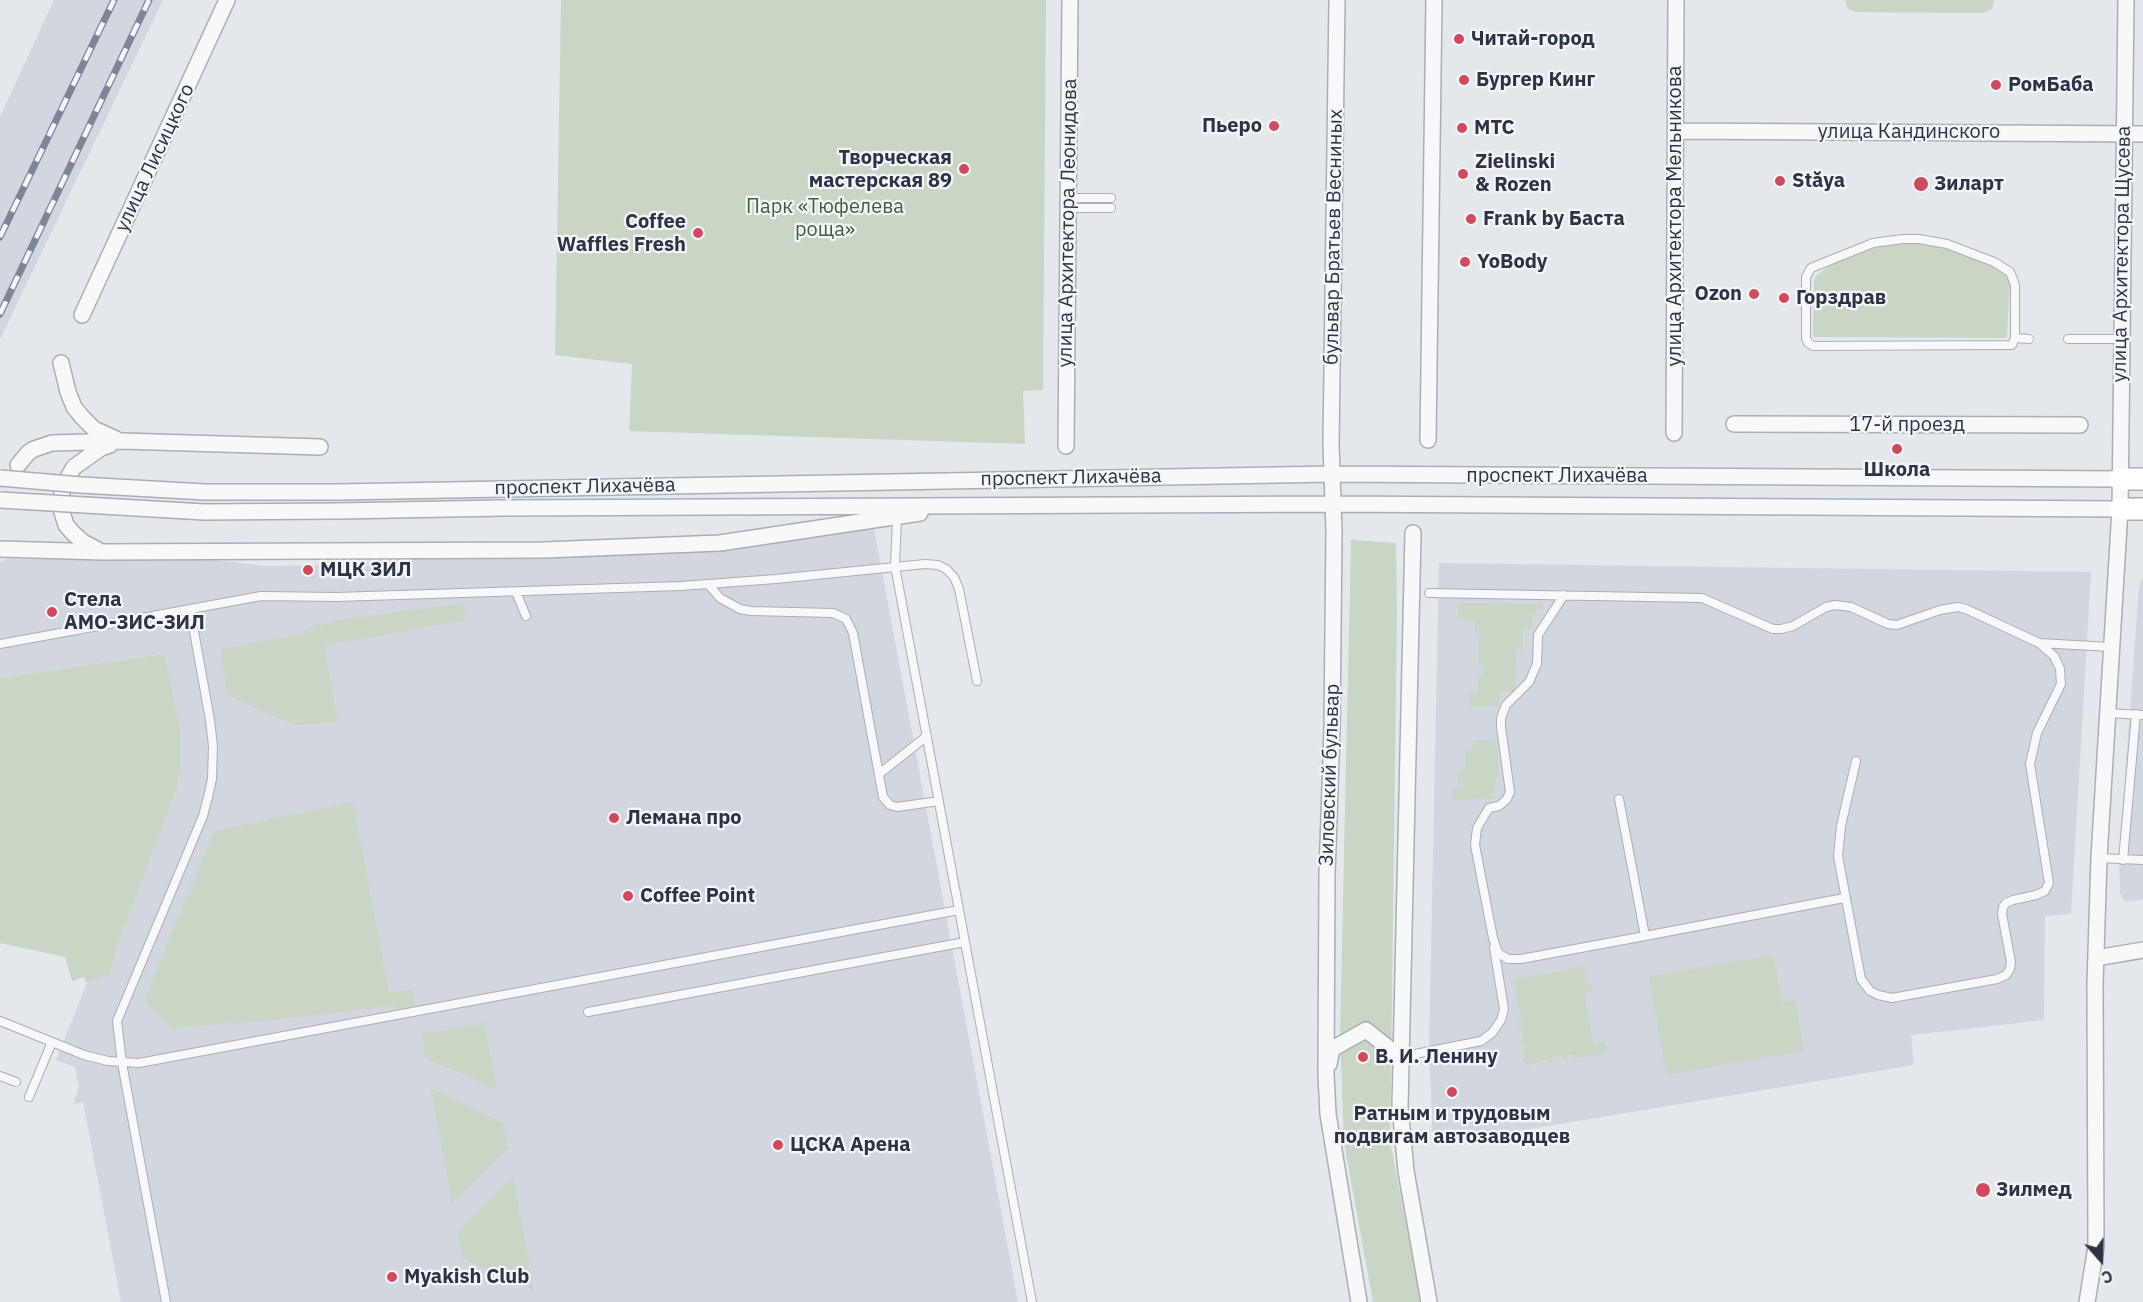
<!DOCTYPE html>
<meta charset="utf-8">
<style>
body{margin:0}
#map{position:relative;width:2143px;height:1302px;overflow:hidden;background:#e4e7ec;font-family:"IBM Plex Sans",sans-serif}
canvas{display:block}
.north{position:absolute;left:2071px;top:1230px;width:60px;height:60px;-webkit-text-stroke:4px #f4f6f9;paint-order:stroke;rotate:160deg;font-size:16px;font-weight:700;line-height:24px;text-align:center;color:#2b3445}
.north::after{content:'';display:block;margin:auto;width:21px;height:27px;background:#2b3445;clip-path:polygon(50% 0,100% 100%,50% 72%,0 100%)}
</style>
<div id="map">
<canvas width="2143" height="1302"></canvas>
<div class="north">С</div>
</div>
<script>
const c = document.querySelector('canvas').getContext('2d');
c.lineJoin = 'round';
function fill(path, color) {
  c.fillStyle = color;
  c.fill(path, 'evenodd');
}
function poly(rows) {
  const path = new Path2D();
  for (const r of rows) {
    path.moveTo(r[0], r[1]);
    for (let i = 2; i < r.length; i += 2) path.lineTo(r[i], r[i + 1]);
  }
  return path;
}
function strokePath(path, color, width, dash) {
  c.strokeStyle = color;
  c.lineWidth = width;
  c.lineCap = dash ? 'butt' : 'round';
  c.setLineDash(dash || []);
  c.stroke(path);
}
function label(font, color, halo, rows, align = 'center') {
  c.font = font + ' "IBM Plex Sans",sans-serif';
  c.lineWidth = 4.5;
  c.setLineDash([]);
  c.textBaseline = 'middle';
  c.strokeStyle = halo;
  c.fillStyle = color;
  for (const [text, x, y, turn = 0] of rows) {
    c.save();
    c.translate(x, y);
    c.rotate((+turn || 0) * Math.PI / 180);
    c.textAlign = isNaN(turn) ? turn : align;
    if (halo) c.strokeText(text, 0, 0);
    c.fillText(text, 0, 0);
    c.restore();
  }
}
fill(poly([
 [54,0,163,0,0,339,0,117],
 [873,523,1018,1302,121,1302,83,1102,73,1104,79,1087,75,1067,56,1060,87,983,110,975,118,943,180,766,180,730,163,654,0,678,0,562,7,559,205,559,267,566,358,564,399,556,552,555],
 [1439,563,2091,572,2071,914,2045,916,2044,1020,1911,1035,1914,1065,1433,1145,1429,1046],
 [2143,576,2143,899,2125,902,2120,893,2119,859,2139,587]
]), '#d2d6de');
fill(poly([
 [561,0,1046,0,1043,390,1023,391,1025,444,629,431,632,364,555,355],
 [1845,0,1994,0,1992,9,1983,13,1856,12,1848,9],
 [1906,240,1939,245,1998,265,2007,274,2010,281,2007,338,1815,337,1813,334,1814,282,1816,276,1835,261,1868,247],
 [1351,540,1396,543,1397,613,1390,1141,1421,1302,1373,1302,1344,1142,1340,1034],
 [463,603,466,620,324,646,338,722,297,725,270,715,228,695,221,657,222,649,306,633,305,630,320,623,321,626,338,620],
 [1458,603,1543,604,1543,609,1536,609,1536,615,1532,615,1532,627,1523,628,1523,649,1516,650,1515,692,1499,692,1499,707,1469,707,1470,694,1478,694,1478,676,1483,676,1483,665,1478,664,1479,635,1475,634,1475,621,1458,620],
 [164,654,180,730,180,766,176,790,118,943,110,975,86,983,84,977,72,981,65,957,0,943,0,678],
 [1496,739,1499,777,1495,777,1496,791,1493,791,1494,798,1452,801,1451,789,1463,787,1463,783,1458,783,1457,770,1466,769,1465,749,1473,748,1473,741],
 [353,802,389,993,412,989,415,1006,397,1009,393,1006,274,1020,171,1028,148,1006,146,996,214,831],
 [1773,955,1782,1002,1795,1000,1804,1051,1666,1075,1649,976],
 [1582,967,1583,971,1586,971,1588,979,1585,979,1585,985,1591,984,1593,991,1584,993,1593,1043,1606,1041,1608,1053,1574,1059,1573,1054,1568,1055,1568,1059,1562,1060,1561,1056,1551,1058,1552,1062,1547,1063,1546,1059,1528,1066,1527,1063,1524,1063,1523,1058,1527,1057,1527,1055,1524,1055,1523,1049,1525,1048,1525,1045,1521,1045,1520,1039,1522,1039,1523,1033,1522,1029,1519,1029,1518,1021,1524,1020,1523,1016,1520,1017,1514,979],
 [484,1023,497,1089,425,1058,422,1034],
 [431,1088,503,1123,508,1148,452,1203],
 [513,1176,534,1290,463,1259,458,1232]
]), '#c9d6c5');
const lane = poly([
 [1068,198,1111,198],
 [1068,208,1111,208],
 [1903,239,1919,239,1947,244,1994,262,2010,272,2015,285,2015,338,2012,345,1813,346,1808,343,1806,338,1806,277,1811,268,1873,243,1903,239],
 [2015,338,2029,339],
 [2068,339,2121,339],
 [897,518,895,566,1032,1302],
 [708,584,720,598,740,609,751,611,833,613,846,619,853,633,883,797,890,805,897,807,939,801],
 [516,592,526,616],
 [1429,593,1702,598,1773,629,1781,629,1793,626,1826,607,1835,605,1851,607,1888,624,1897,625,1940,610,1958,607,1966,609,2039,643,2054,656,2060,669,2061,684,2037,733,2030,764,2049,883,2045,891,2036,895,2013,900,2006,903,2003,907,2002,914,2011,962,2010,969,2006,975,1997,979,1892,998,1878,995,1870,991,1861,979,1838,856,1841,826,1856,761],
 [1564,595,1538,635,1537,664,1529,682,1506,705,1501,718,1501,727,1510,792,1507,799,1499,806,1489,808,1477,828,1475,845,1493,938,1498,953,1508,959,1521,959,1645,936],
 [2039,643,2111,647],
 [0,644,261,596,336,597,681,586,776,579,925,564,938,565,946,569,954,577,959,589,977,681],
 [2107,713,2143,715],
 [879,774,927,736],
 [1619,799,1645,936,1844,898],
 [2099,858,2143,860],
 [2123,860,2136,714],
 [588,1012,965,942],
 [0,1021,84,1055,108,1061,139,1063,959,910],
 [1400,1057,1481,1041,1492,1033,1501,1020,1504,1009,1494,948],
 [0,1076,16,1082],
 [29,1097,52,1042],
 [166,1302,122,1063,117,1021,203,816,208,797,212,779,213,746,210,720,190,609]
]);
const street = poly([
 [1337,0,1331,444,1334,531,1332,728,1327,874,1326,1075,1328,1114,1359,1302],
 [1675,131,2143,134],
 [82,315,227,0],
 [61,363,68,392,74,407,82,417,94,429,116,439],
 [1734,424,2080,425],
 [1674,433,1676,0],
 [1428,440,1434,0],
 [1066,446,1070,0],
 [18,465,28,453,34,449,52,443,122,441,320,447],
 [338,492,1332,474,2119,479],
 [338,511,503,508,1334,504,2120,509],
 [1413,533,1400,1106,1406,1171,1429,1302],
 [0,549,103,552,544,550,720,543,920,513],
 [98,550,83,542,73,533,66,525,60,506,63,486,74,467,101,448,110,445],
 [2096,958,2143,950],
 [1329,1064,1332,1049,1366,1030,1400,1057],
 [2087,1302,2096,1247,2095,984,2099,858,2120,509,2126,0]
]);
const secondary = poly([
 [2119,479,2143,479],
 [2120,509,2143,509]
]);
strokePath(lane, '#a9aeb7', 10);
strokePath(street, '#a9aeb7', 18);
strokePath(secondary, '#a9aeb7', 24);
strokePath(lane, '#f7f8fa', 8);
strokePath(street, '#f7f8fa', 15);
strokePath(secondary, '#fff', 21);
const rail = poly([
 [0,237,114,0],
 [0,314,149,0]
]);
strokePath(rail, '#7d8696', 7);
strokePath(rail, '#f4f6f9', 4.5, [14]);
const streetBridge = poly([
 [0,478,81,485,205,492,338,492],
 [0,500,204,512,338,511]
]);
strokePath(streetBridge, '#a9aeb7', 18, []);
strokePath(streetBridge, '#f7f8fa', 15);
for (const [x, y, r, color] of [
 [1459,39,6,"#d1495b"],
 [1464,80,6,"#d1495b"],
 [1996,85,6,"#d1495b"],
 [1274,126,6,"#d1495b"],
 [1462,128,6,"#d1495b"],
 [964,169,6,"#d1495b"],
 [1463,174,6,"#d1495b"],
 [1780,181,6,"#d1495b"],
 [1921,184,8,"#d1495b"],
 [1471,219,6,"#d1495b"],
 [698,233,6,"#d1495b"],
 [1465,262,6,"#d1495b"],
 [1754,294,6,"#d1495b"],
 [1784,298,6,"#d1495b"],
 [1897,449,6,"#d1495b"],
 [308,570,6,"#d1495b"],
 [52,612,6,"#d1495b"],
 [614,818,6,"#d1495b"],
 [628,896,6,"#d1495b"],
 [1363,1057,6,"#d1495b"],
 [1452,1092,6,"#d1495b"],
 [778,1145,6,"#d1495b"],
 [1983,1190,8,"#d1495b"],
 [392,1277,6,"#d1495b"]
]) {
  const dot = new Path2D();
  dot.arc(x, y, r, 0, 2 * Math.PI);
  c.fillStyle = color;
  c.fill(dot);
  strokePath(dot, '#f4f6f9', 2);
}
label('bold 20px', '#2b3445', '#f4f6f9', [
 ["Читай-город",1471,39],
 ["Бургер Кинг",1476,80],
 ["РомБаба",2008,85],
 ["Пьеро",1262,126,"right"],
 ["МТС",1474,128],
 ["Творческая",952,158,"right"],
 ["мастерская 89",952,181,"right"],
 ["Zielinski",1475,162],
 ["& Rozen",1475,185],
 ["Stăya",1792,181],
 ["Зиларт",1934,184],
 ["Frank by Баста",1483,219],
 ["Coffee",686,222,"right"],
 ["Waffles Fresh",686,245,"right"],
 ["YoBody",1477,262],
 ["Ozon",1742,294,"right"],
 ["Горздрав",1796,298],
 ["Школа",1897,470,"center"],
 ["МЦК ЗИЛ",320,570],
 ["Стела",64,600],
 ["АМО-ЗИС-ЗИЛ",64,623],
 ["Лемана про",626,818],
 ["Coffee Point",640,896],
 ["В. И. Ленину",1375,1057],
 ["Ратным и трудовым",1452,1114,"center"],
 ["подвигам автозаводцев",1452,1137,"center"],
 ["ЦСКА Арена",790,1145],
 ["Зилмед",1996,1190],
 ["Myakish Club",404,1277]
], 'left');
label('20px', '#2b3445', '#f4f6f9', [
 ["улица Кандинского",1909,132],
 ["улица Лисицкого",155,158,-65],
 ["улица Архитектора Мельникова",1675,216,-90],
 ["улица Архитектора Леонидова",1068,223,-89],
 ["бульвар Братьев Весниных",1334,237,-89],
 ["улица Архитектора Щусева",2122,254,-89],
 ["17-й проезд",1907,425],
 ["проспект Лихачёва",1557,476],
 ["проспект Лихачёва",1071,478,-1],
 ["проспект Лихачёва",585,487,-1],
 ["Зиловский бульвар",1330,775,-88]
]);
label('20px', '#3f6138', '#f4f6f9', [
 ["Парк «Тюфелева",825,207],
 ["роща»",825,230]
]);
</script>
